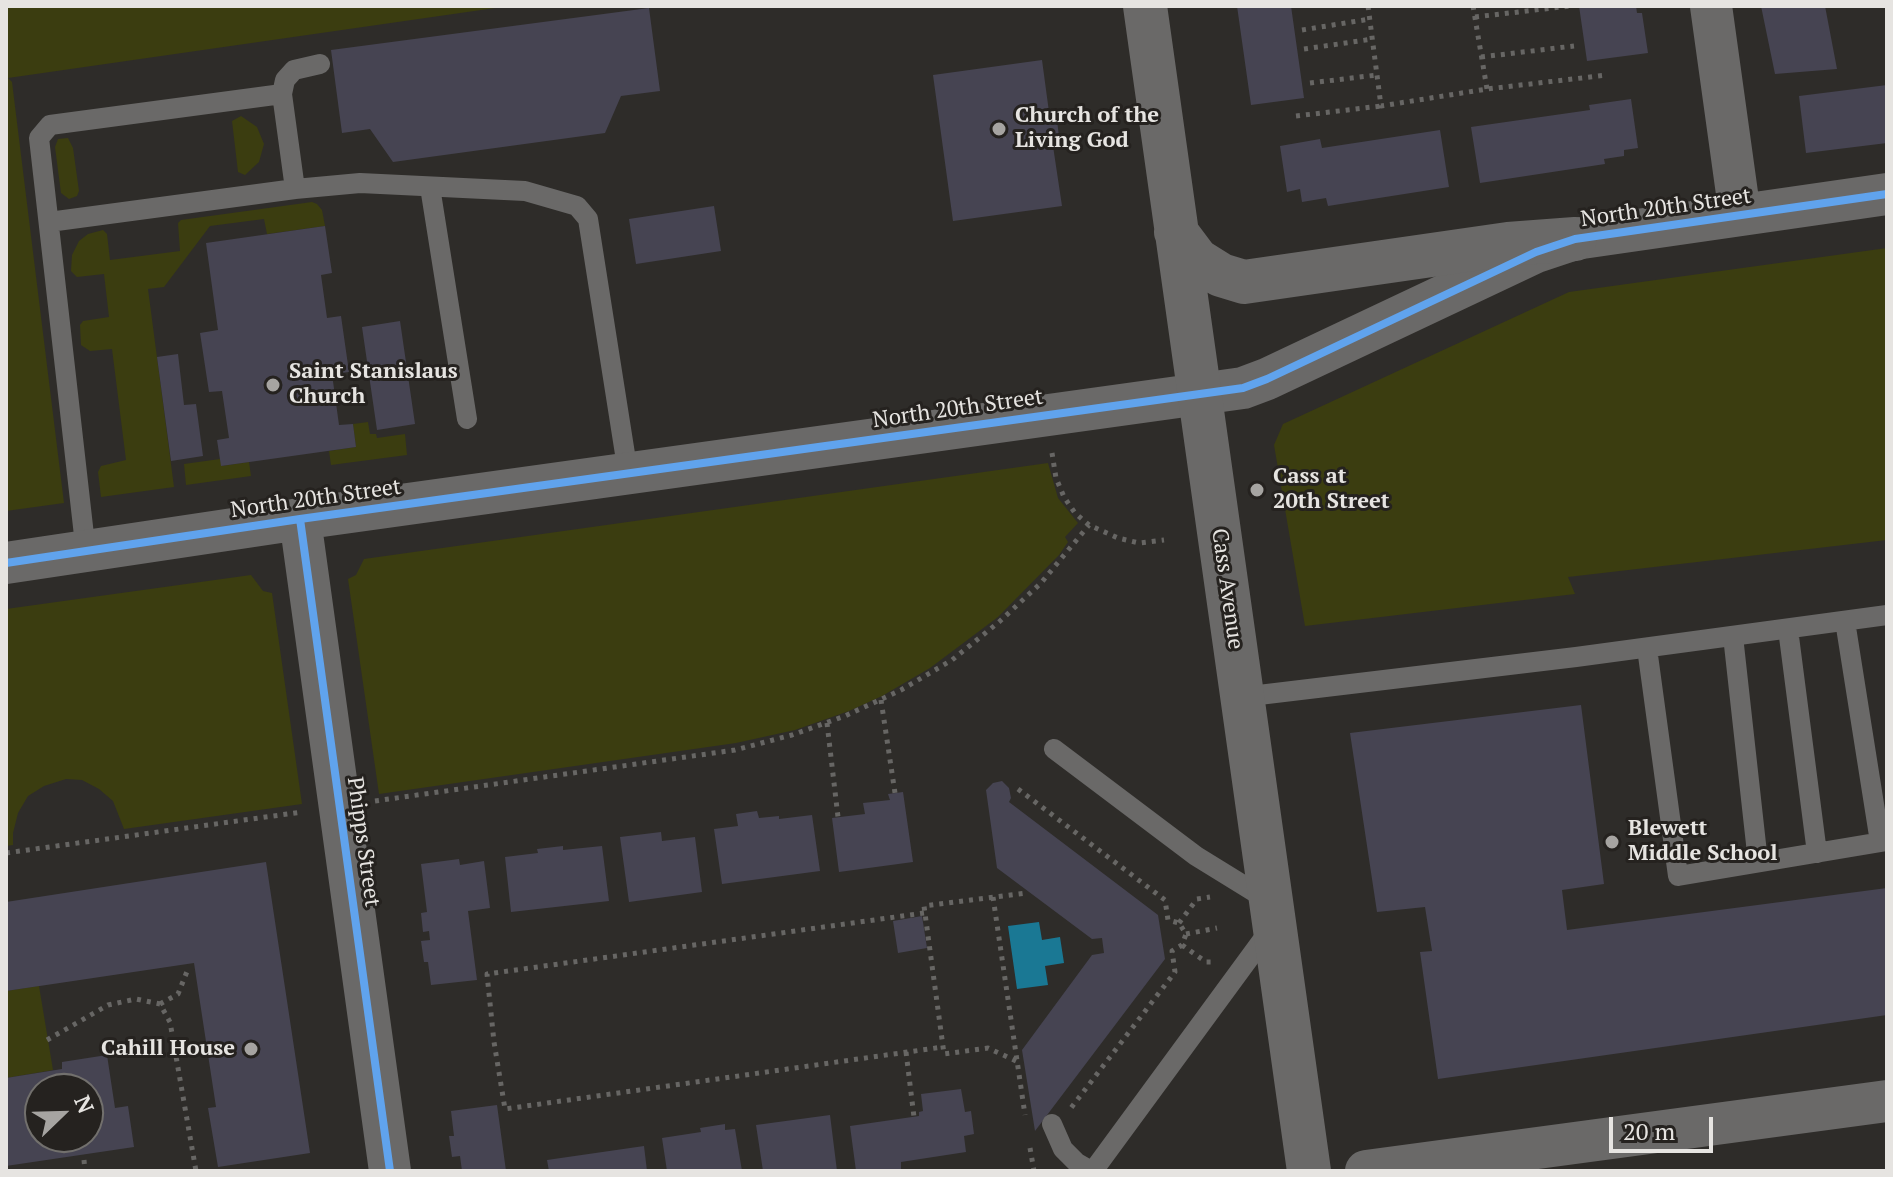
<!DOCTYPE html>
<style>
body{margin:0}
#map{position:relative;width:1893px;height:1177px;overflow:hidden;background:#2e2c29;font-family:"PT Serif",serif}
canvas{display:block}
.frame{position:absolute;inset:0;border:8px solid #e6e4e1;pointer-events:none}
.north{position:absolute;left:24px;top:1073px;width:80px;height:80px;box-sizing:border-box;background:#25221f;border:2px solid #72706d;border-radius:50%;rotate:67deg;font-size:22px;font-weight:700;line-height:32px;text-align:center;color:#e6e4e1}
.north::after{content:'';display:block;margin:auto;width:28px;height:36px;background:#a6a4a1;clip-path:polygon(50% 0,100% 100%,50% 72%,0 100%)}
.scale{position:absolute;left:1609px;top:1117px;width:104px;height:36px;box-sizing:border-box;border:4px solid #e6e4e1;border-top:0;padding-left:10px;font-size:24px;line-height:28px;white-space:nowrap;color:#e6e4e1;-webkit-text-stroke:6px #25221f;paint-order:stroke}
</style>
<div id="map">
<canvas width="1893" height="1177"></canvas>
<div class="frame"></div>
<div class="north">N</div>
<div class="scale">20 m</div>
</div>
<script>
const c = document.querySelector('canvas').getContext('2d');
c.lineJoin = 'round';
function fill(path, color) {
  c.fillStyle = color;
  c.fill(path, 'evenodd');
}
function poly(rows) {
  const path = new Path2D();
  for (const r of rows) {
    path.moveTo(r[0], r[1]);
    for (let i = 2; i < r.length; i += 2) path.lineTo(r[i], r[i + 1]);
  }
  return path;
}
function strokePath(path, color, width, dash) {
  c.strokeStyle = color;
  c.lineWidth = width;
  c.lineCap = dash ? 'butt' : 'round';
  c.setLineDash(dash || []);
  c.stroke(path);
}
function label(font, color, halo, rows, align = 'center') {
  c.font = font + ' "PT Serif",serif';
  c.lineWidth = 6;
  c.setLineDash([]);
  c.textBaseline = 'middle';
  c.strokeStyle = halo;
  c.fillStyle = color;
  for (const [text, x, y, turn = 0] of rows) {
    c.save();
    c.translate(x, y);
    c.rotate((+turn || 0) * Math.PI / 180);
    c.textAlign = isNaN(turn) ? turn : align;
    if (halo) c.strokeText(text, 0, 0);
    c.fillText(text, 0, 0);
    c.restore();
  }
}
fill(poly([
 [6,6,509,6,8,78,12,82,64,503,6,511],
 [241,116,257,127,264,144,259,162,245,175,238,172,232,121],
 [68,138,73,148,79,191,77,196,69,199,61,193,55,147,58,139],
 [312,202,317,204,322,210,325,226,267,234,264,219,210,226,164,287,148,289,174,487,101,497,98,472,101,466,126,460,112,349,90,351,81,345,80,325,83,321,109,317,104,274,77,277,71,271,72,255,79,241,88,234,103,230,107,234,110,260,180,251,178,223,181,220],
 [1887,248,1887,540,1568,577,1575,594,1305,626,1274,445,1283,424,1569,292],
 [368,422,370,434,376,434,377,438,405,434,407,455,331,465,329,451,356,447,353,424],
 [220,459,222,466,249,462,251,476,186,485,184,464],
 [1048,463,1058,498,1078,523,1065,537,1068,542,1059,555,998,617,930,668,882,696,849,711,795,730,736,743,379,794,348,579,356,575,364,559],
 [251,575,263,591,272,593,302,804,124,829,113,801,99,789,82,780,66,779,44,786,28,796,18,813,13,833,13,845,6,846,6,609],
 [39,986,53,1070,6,1078,6,991]
]), '#3b3d10');
fill(poly([
 [1039,922,1042,940,1060,937,1064,963,1045,966,1048,985,1017,989,1008,926]
]), '#1a7894');
fill(poly([
 [1237,6,1291,6,1304,98,1251,105],
 [1579,6,1636,6,1637,13,1642,13,1648,53,1587,61],
 [1761,6,1825,6,1837,69,1775,74],
 [649,8,660,91,621,96,605,133,393,162,370,129,342,133,331,50],
 [1042,60,1049,112,1056,112,1060,145,1053,146,1062,206,953,221,933,75],
 [1887,85,1887,143,1806,153,1799,96],
 [1631,99,1638,148,1624,150,1624,156,1604,159,1605,164,1480,183,1471,127,1590,110,1589,105],
 [1440,130,1449,187,1328,206,1326,198,1302,202,1300,189,1287,192,1280,146,1320,139,1322,148],
 [714,206,721,251,636,264,629,219],
 [325,226,332,273,321,275,327,318,341,316,349,372,332,374,339,425,353,424,356,447,221,466,217,440,229,438,222,391,209,392,200,333,218,330,206,243],
 [400,321,415,424,377,430,362,327],
 [178,354,184,405,196,404,203,456,171,461,157,357],
 [1581,705,1604,884,1562,890,1567,930,1887,888,1887,1015,1438,1079,1420,952,1432,951,1425,907,1377,912,1350,733],
 [1002,781,1009,788,1011,798,1009,802,1158,915,1165,959,1035,1131,1022,1050,1092,955,1104,953,1102,938,1092,939,997,868,986,790,993,783],
 [903,792,913,862,839,872,832,818,865,814,863,803,890,800,888,794],
 [757,811,759,818,779,816,779,819,812,815,820,871,722,884,714,829,738,826,736,814],
 [661,832,662,841,695,837,702,892,629,902,620,837],
 [563,846,563,850,602,846,609,901,511,912,505,857,538,853,537,849],
 [459,859,460,865,484,861,490,908,468,911,477,980,431,985,428,962,424,962,421,941,430,940,429,931,423,932,421,913,427,912,421,864],
 [266,862,310,1153,218,1167,208,1108,216,1107,194,963,6,991,6,902],
 [922,916,927,948,898,953,893,921],
 [107,1055,115,1108,128,1106,134,1147,6,1166,6,1078,62,1069,62,1062],
 [40,1089,88,1089,88,1137,40,1137],
 [961,1089,965,1112,971,1111,974,1134,964,1136,966,1152,901,1162,901,1170,856,1171,850,1126,919,1116,919,1112,923,1111,921,1094],
 [497,1105,506,1171,462,1171,460,1156,452,1157,449,1136,454,1136,451,1111],
 [830,1115,837,1171,763,1171,756,1125],
 [725,1124,725,1130,735,1129,742,1171,667,1171,662,1138,701,1132,700,1128],
 [644,1146,647,1171,549,1171,547,1160]
]), '#464452');
strokePath(poly([
 [1368,6,1381,106,1487,89,1607,75],
 [1473,6,1487,89],
 [1475,17,1570,6],
 [1302,30,1370,19],
 [1304,49,1373,39],
 [1481,57,1574,46],
 [1310,83,1377,75],
 [1296,116,1381,106],
 [1052,453,1056,478,1064,497,1075,513,1089,525,1118,538,1139,543,1164,540],
 [881,700,895,793],
 [827,723,838,817],
 [1018,789,1165,900,1168,920,1179,923,1186,934,1182,945,1172,951,1175,972,1071,1108],
 [375,801,735,750,792,735,845,716,901,690,952,660,999,622,1041,583,1089,525],
 [6,853,302,812],
 [993,897,1025,1115],
 [924,913,487,974,494,1042,505,1109,943,1047],
 [1179,923,1197,899,1210,897],
 [1186,934,1217,928],
 [1182,945,1206,962,1212,962],
 [160,1004,178,994,188,969],
 [47,1040,108,1005,136,999,160,1004,170,1022,196,1171],
 [906,1052,914,1117],
 [1016,1061,988,1048,944,1054,924,906,1026,893],
 [1030,1148,1034,1171],
 [84,1160,85,1171]
]), '#676664', 5, [4, 6]);
strokePath(poly([
 [430,187,467,419],
 [295,189,282,94,285,80,294,70,320,64],
 [49,222,295,189,360,183,525,191,577,206,588,219,628,473],
 [86,553,39,138,50,125,282,94],
 [1845,621,1880,842],
 [1788,629,1817,853],
 [1733,636,1758,862],
 [1647,648,1678,876,1887,841],
 [1242,697,1576,657,1887,615],
 [1054,749,1196,856,1269,901],
 [1052,1124,1063,1149,1077,1163,1091,1171],
 [1093,1171,1272,927]
]), '#6a6968', 20);
strokePath(poly([
 [1711,6,1740,215],
 [300,519,390,1171],
 [6,563,300,519,1243,388,1267,379,1536,252,1575,239,1887,194],
 [1366,1171,1887,1101]
]), '#6a6968', 42);
strokePath(poly([
 [1145,6,1309,1171],
 [1176,232,1197,260,1221,275,1244,282,1508,244,1575,239]
]), '#6a6968', 44);
strokePath(poly([
 [300,519,390,1171],
 [6,563,300,519,1243,388,1267,379,1536,252,1575,239,1887,194]
]), '#60a3ed', 8);
for (const [x, y, r, color] of [
 [999,129,8,"#a6a4a1"],
 [273,385,8,"#a6a4a1"],
 [1257,490,8,"#a6a4a1"],
 [1612,842,8,"#a6a4a1"],
 [251,1049,8,"#a6a4a1"]
]) {
  const dot = new Path2D();
  dot.arc(x, y, r, 0, 2 * Math.PI);
  c.fillStyle = color;
  c.fill(dot);
  strokePath(dot, '#25221f', 3);
}
label('bold 22px', '#e6e4e1', '#25221f', [
 ["Church of the",1015,116],
 ["Living God",1015,141],
 ["Saint Stanislaus",289,372],
 ["Church",289,397],
 ["Cass at",1273,477],
 ["20th Street",1273,502],
 ["Blewett",1628,829],
 ["Middle School",1628,854],
 ["Cahill House",235,1049,"right"]
], 'left');
label('22px', '#e6e4e1', '#25221f', [
 ["North 20th Street",1666,208,-8],
 ["North 20th Street",958,409,-8],
 ["North 20th Street",316,499,-8],
 ["Cass Avenue",1227,589,82],
 ["Phipps Street",363,842,82]
]);
</script>
